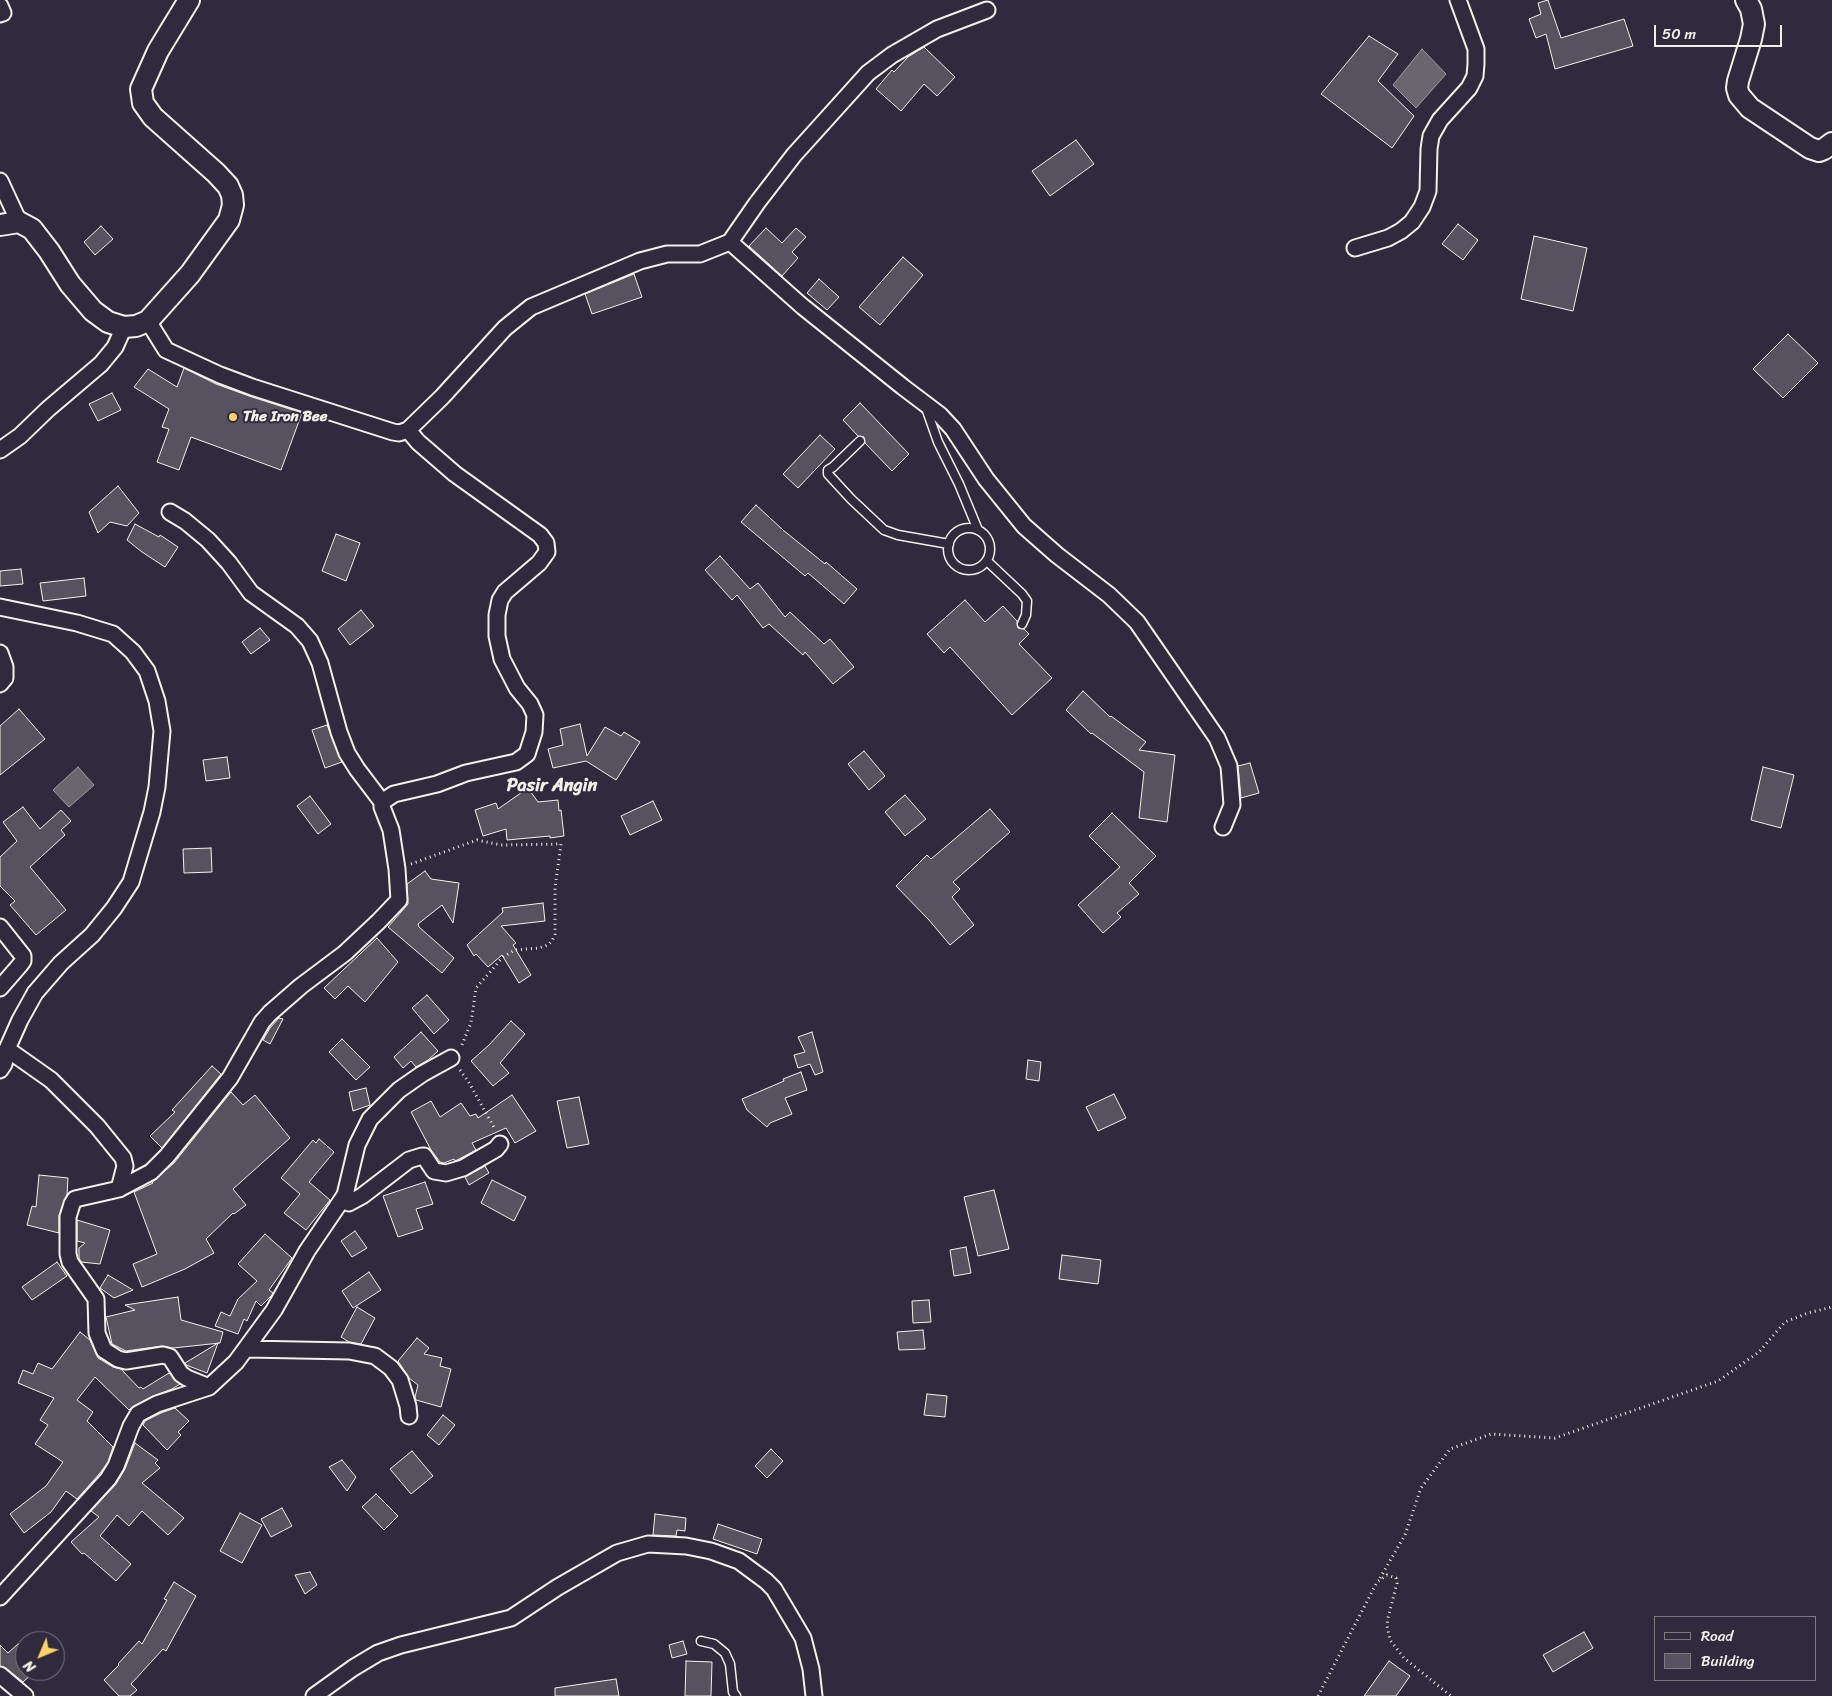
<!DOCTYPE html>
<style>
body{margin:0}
#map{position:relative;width:1832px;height:1696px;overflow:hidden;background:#2f2a3d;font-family:Sriracha,sans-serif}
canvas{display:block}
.legend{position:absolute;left:1654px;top:1616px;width:162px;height:65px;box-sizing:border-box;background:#2f2a3d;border:1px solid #7e7a81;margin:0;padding:6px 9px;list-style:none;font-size:15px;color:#f4f1e8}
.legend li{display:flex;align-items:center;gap:10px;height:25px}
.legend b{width:25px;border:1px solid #7e7a81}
.north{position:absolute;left:15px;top:1631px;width:50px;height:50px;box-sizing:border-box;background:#2f2a3d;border:1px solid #7e7a81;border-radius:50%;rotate:225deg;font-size:14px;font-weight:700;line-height:20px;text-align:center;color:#f4f1e8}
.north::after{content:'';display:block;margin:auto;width:18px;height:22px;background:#ffd166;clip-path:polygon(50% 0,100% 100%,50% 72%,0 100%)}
.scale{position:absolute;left:1654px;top:25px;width:128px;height:22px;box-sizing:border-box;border:2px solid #f4f1e8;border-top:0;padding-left:6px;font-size:15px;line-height:18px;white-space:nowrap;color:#f4f1e8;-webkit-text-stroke:4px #2f2a3d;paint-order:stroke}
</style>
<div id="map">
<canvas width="1832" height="1696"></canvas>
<ul class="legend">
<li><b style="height:6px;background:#2f2a3d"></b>Road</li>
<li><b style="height:14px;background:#56525f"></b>Building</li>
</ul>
<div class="north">N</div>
<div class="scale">50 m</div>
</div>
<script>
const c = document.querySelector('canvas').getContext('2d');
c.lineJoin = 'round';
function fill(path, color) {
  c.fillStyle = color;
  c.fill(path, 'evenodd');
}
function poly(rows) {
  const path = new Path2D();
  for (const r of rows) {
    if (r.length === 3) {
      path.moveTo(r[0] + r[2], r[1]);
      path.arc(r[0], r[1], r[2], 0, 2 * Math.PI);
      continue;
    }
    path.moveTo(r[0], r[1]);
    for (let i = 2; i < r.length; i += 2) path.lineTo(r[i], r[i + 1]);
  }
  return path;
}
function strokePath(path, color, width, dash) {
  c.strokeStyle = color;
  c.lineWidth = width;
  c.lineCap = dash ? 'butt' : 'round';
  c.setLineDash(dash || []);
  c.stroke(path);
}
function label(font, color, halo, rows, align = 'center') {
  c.font = font + ' Sriracha,sans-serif';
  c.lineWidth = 4;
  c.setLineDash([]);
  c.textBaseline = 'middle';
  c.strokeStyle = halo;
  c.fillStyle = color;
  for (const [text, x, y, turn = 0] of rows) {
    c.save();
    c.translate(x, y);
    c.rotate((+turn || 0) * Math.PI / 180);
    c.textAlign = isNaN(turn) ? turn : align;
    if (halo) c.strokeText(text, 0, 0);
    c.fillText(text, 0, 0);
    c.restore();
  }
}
const water = poly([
 [1422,49,1446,74,1416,108,1393,85,1422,49],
 [78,767,94,785,69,807,53,790,78,767]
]);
fill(water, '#6a6670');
strokePath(water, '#a19ea0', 1);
const building = poly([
 [1548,0,1561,38,1624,19,1633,46,1555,69,1546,34,1536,38,1529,19,1541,14,1538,3,1548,0],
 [1369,36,1398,54,1378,81,1414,116,1392,148,1321,94,1369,36],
 [924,47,955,77,937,96,924,84,901,111,876,89,892,70,894,72,908,57,924,47],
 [1076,140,1094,164,1050,196,1032,171,1076,140],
 [1458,224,1478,240,1463,260,1442,244,1458,224],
 [101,226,113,239,95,255,84,242,101,226],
 [766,228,782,243,796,228,806,237,792,252,798,258,782,276,749,246,766,228],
 [1534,236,1587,248,1573,311,1521,299,1534,236],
 [903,257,923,275,880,325,859,307,903,257],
 [634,274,642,297,592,314,585,294,634,274],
 [819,279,839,297,827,310,807,293,819,279],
 [1788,334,1818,363,1783,398,1753,369,1788,334],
 [184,368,216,384,249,396,302,413,281,470,191,437,179,470,157,462,169,429,162,427,169,409,134,387,148,369,177,387,184,368],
 [112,393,121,410,98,421,89,404,112,393],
 [860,403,909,454,892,471,865,443,864,437,858,436,843,420,860,403],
 [820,435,835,449,798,488,783,474,820,435],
 [118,486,139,513,127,526,110,522,98,533,89,512,118,486],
 [756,505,783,530,825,564,826,562,857,589,844,604,808,573,805,576,741,522,756,505],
 [135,524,159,537,160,535,178,547,165,567,142,552,127,540,135,524],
 [336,534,360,543,346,581,322,571,336,534],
 [720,556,750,589,758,583,785,617,790,612,824,644,830,639,854,667,833,684,805,652,803,655,769,624,763,628,737,595,732,600,705,570,720,556],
 [21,569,23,584,0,586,0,571,21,569],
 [84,578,86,596,43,601,40,583,84,578],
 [965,600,985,622,1003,606,1017,621,1018,628,1024,629,1029,634,1019,644,1052,678,1012,715,950,647,944,653,927,634,965,600],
 [361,610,374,626,350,645,338,629,361,610],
 [260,628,270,640,251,654,242,642,260,628],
 [1083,691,1110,717,1111,716,1146,742,1139,750,1175,755,1167,822,1139,818,1144,772,1092,733,1091,734,1066,710,1083,691],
 [19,709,45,739,0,775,0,726,19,709],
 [580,724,587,756,605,727,621,736,624,732,640,742,616,780,586,761,553,768,548,749,563,745,560,729,580,724],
 [327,725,342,762,325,768,312,730,327,725],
 [864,751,885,776,869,790,848,764,864,751],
 [227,757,230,778,206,781,203,760,227,757],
 [1250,763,1259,793,1241,798,1238,766,1250,763],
 [1763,767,1794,775,1781,828,1751,820,1763,767],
 [528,788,538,802,558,800,559,811,561,810,564,836,550,838,550,836,507,840,506,829,483,836,475,810,496,803,498,809,528,788],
 [905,795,926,819,905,836,885,812,905,795],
 [310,796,331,824,318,834,297,806,310,796],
 [653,801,662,820,630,835,621,816,653,801],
 [23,807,40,829,61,810,71,821,61,830,65,835,30,867,66,910,36,935,10,905,15,901,0,886,0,857,17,841,3,822,23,807],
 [990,809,1010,832,953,882,960,889,952,897,974,925,950,945,929,920,896,886,927,855,931,859,990,809],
 [1112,813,1156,856,1129,883,1139,894,1117,913,1121,917,1103,933,1078,905,1120,867,1089,836,1112,813],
 [211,848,212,872,184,873,183,849,211,848],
 [425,871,431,879,459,883,453,923,442,905,418,924,419,927,454,958,442,973,388,927,408,904,407,884,425,871],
 [543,903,545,921,501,926,516,943,513,945,531,975,519,983,502,955,488,967,476,954,474,956,467,945,503,912,502,908,543,903],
 [377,938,398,962,365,1002,348,986,335,999,324,988,377,938],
 [427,995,449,1020,434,1034,412,1008,427,995],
 [279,1018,283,1019,270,1044,263,1040,270,1028,279,1018],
 [511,1021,525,1034,500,1063,509,1073,493,1086,471,1061,489,1045,511,1021],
 [421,1032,438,1051,428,1060,416,1067,411,1061,403,1068,394,1057,421,1032],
 [812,1032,823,1072,815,1075,810,1064,798,1068,794,1055,805,1052,798,1037,812,1032],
 [342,1039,370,1067,356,1080,329,1052,342,1039],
 [1028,1060,1041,1062,1039,1081,1026,1079,1028,1060],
 [212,1066,221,1074,162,1148,150,1136,175,1112,172,1110,212,1066],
 [801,1072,807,1090,785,1098,792,1114,770,1123,767,1127,747,1110,742,1099,784,1081,783,1079,801,1072],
 [366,1088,370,1105,353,1111,349,1092,366,1088],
 [231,1092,243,1105,255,1095,290,1138,233,1189,246,1205,234,1214,233,1213,206,1239,214,1253,185,1269,142,1287,133,1264,157,1254,134,1192,153,1183,152,1182,174,1163,231,1092],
 [1114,1094,1126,1118,1098,1131,1086,1107,1114,1094],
 [512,1095,536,1131,515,1143,506,1128,472,1143,476,1150,459,1159,455,1161,454,1159,444,1163,440,1162,431,1150,411,1112,431,1101,440,1117,461,1103,470,1116,476,1114,478,1118,512,1095],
 [579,1097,589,1144,567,1148,557,1101,579,1097],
 [319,1139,334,1152,309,1182,330,1200,306,1230,284,1213,300,1194,281,1178,313,1140,316,1143,319,1139],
 [485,1166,489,1173,469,1185,465,1177,485,1166],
 [39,1175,68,1178,67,1195,59,1215,59,1233,27,1225,32,1206,36,1207,39,1175],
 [492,1180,526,1197,514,1221,481,1203,492,1180],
 [425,1182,433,1204,416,1209,423,1229,398,1237,383,1196,425,1182],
 [994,1190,1009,1249,978,1256,964,1197,994,1190],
 [77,1220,110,1230,100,1264,81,1262,79,1258,79,1248,85,1243,77,1241,77,1220],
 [355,1231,367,1248,352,1257,341,1241,355,1231],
 [265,1234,292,1258,269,1290,273,1293,272,1295,261,1306,256,1301,247,1321,244,1319,238,1334,215,1326,221,1312,230,1316,238,1299,257,1281,238,1264,265,1234],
 [966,1247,971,1273,954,1276,950,1250,966,1247],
 [1062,1255,1101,1260,1098,1284,1059,1279,1062,1255],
 [57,1262,67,1276,32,1300,22,1287,57,1262],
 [369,1272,381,1290,353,1308,342,1291,369,1272],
 [108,1275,133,1290,114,1298,100,1288,108,1275],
 [178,1297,181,1320,223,1332,220,1343,173,1348,162,1346,126,1351,112,1344,106,1317,135,1310,125,1305,178,1297],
 [929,1300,931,1322,913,1323,912,1301,929,1300],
 [357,1307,375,1318,361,1344,349,1342,341,1337,357,1307],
 [923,1330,925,1349,899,1350,897,1332,923,1330],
 [80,1332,90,1340,98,1358,113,1367,121,1369,139,1388,141,1387,143,1389,169,1373,180,1384,172,1389,153,1396,134,1406,129,1410,95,1377,77,1400,93,1412,87,1421,113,1447,108,1462,100,1473,77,1499,66,1491,51,1512,24,1533,10,1514,46,1486,63,1462,35,1444,48,1425,40,1420,54,1398,18,1383,23,1370,33,1374,38,1363,52,1369,80,1332],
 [417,1338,429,1348,424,1354,442,1358,440,1366,451,1369,441,1407,416,1400,415,1397,418,1385,409,1378,398,1361,417,1338],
 [218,1343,207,1373,186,1365,185,1363,218,1343],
 [927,1394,947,1396,945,1417,924,1415,927,1394],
 [175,1408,189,1421,178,1432,181,1435,167,1450,143,1425,145,1421,161,1413,175,1408],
 [443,1415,455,1425,439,1445,427,1435,443,1415],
 [135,1443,158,1460,155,1463,160,1468,142,1483,184,1518,168,1535,142,1511,129,1526,117,1515,100,1536,131,1564,116,1581,84,1553,82,1554,71,1542,99,1517,91,1511,116,1484,125,1469,135,1443],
 [771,1449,783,1461,767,1478,755,1466,771,1449],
 [412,1451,433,1476,411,1494,390,1469,412,1451],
 [342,1460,356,1477,347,1491,329,1467,342,1460],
 [376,1494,398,1516,384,1530,362,1507,376,1494],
 [282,1508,292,1526,271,1537,261,1519,282,1508],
 [240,1513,262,1525,242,1563,220,1551,240,1513],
 [655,1514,686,1518,685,1531,677,1530,676,1536,653,1535,655,1514],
 [718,1524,762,1539,757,1554,713,1539,718,1524],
 [310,1572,317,1585,305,1594,295,1575,310,1572],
 [174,1582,196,1596,166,1651,163,1649,131,1684,137,1690,130,1696,119,1696,104,1680,119,1665,118,1664,139,1641,142,1644,167,1600,164,1599,174,1582],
 [1584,1632,1593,1648,1553,1672,1543,1655,1584,1632],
 [683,1641,687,1654,672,1658,669,1645,683,1641],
 [18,1644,25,1651,25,1671,35,1671,23,1682,6,1668,0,1666,0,1645,8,1653,18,1644],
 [686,1661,712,1662,711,1696,685,1696,686,1661],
 [1389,1661,1410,1676,1396,1696,1364,1696,1389,1661],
 [616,1679,619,1696,555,1696,555,1688,616,1679]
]);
fill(building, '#56525f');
strokePath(building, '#f4f1e8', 1);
const lane = poly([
 [926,408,938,442,959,484,978,530],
 [860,441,833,467,828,470,828,474,851,499,884,530,898,535,949,544],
 [969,549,21],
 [987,561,1022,594,1027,601,1026,615,1022,624],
 [701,1641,714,1644,725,1653,730,1664,733,1692,736,1696]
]);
const street = poly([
 [0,6,3,13,0,14],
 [0,181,19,222],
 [730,242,802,306,903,387,940,415,953,429,986,479,1024,526,1057,555,1109,595,1137,622,1217,738,1229,766,1232,805,1223,827],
 [1355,248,1388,238,1401,231,1412,222,1422,207,1428,191,1429,149,1431,136,1440,120,1469,88,1475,76,1476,64,1476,49,1458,0],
 [148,321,166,350,220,375,252,387,393,432,399,433,408,430,418,442,455,474,540,535,546,543,547,552,539,563,505,592,500,600,497,615,497,636,502,659,517,688,530,704,535,715,534,732,527,754,516,762,466,773,437,784,394,794,382,802],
 [408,430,442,397,505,328,531,307,640,261,667,254,700,254,730,242,757,203,794,155,868,73,892,55,937,29,987,10],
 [0,450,20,436,48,409,101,364,115,347,124,327],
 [0,607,77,623,113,634,133,652,147,671,157,701,162,731,157,787,152,812,131,882,114,908,92,935,61,963,35,993,20,1020,7,1049,4,1064,0,1070],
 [0,653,5,667,5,678,0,684],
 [0,927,23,956,23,961,20,965,0,988],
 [7,1049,51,1080,97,1126,123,1158,125,1166,119,1189,75,1199,72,1204,68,1217,68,1254,70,1262,96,1299,97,1333,104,1350,118,1359,126,1361,163,1355,170,1357,181,1374,187,1378,209,1387],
 [119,1189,151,1172,167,1156,230,1078,262,1022,270,1013,301,986,345,953,378,922,399,900,397,869,391,830,382,807,382,802,357,769,347,753,339,732,320,663,310,641,297,626,251,593,229,563,208,540,185,521,170,512],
 [342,1200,349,1203,362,1196,409,1160,422,1156,424,1156,434,1171,446,1173,463,1168,496,1149,500,1144],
 [247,1349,349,1351,375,1356,391,1368,400,1380,408,1406,409,1416],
 [0,1597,108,1479,116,1466,131,1426,138,1414,157,1404,209,1387,236,1362,274,1310,307,1251,345,1195,357,1145,370,1119,399,1090,422,1074,451,1058],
 [0,1675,25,1696],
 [314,1696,353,1668,378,1653,401,1645,511,1618,558,1587,617,1553,648,1544,686,1546,711,1551,739,1561,766,1581,774,1589,803,1638,811,1669,814,1696]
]);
const secondary = poly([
 [1746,0,1751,9,1754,24,1751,39,1738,81,1737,88,1739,95,1750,108,1810,148,1819,151,1824,149,1832,143],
 [0,225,19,222,32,229,49,251,70,284,93,311,108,322,124,327,136,326,148,321,190,274,229,220,233,205,232,195,228,186,216,173,153,117,143,103,141,89,158,51,189,0]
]);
strokePath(lane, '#f4f1e8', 11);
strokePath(street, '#f4f1e8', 19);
strokePath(secondary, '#f4f1e8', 24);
strokePath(poly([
 [411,864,477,840,501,845,561,844,555,888,555,934,552,941,548,945,539,948,515,950,503,957,476,988,471,1023,461,1047],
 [460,1070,468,1081,495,1129],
 [1380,1578,1405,1535,1421,1488,1450,1449,1491,1434,1555,1438,1718,1381,1759,1352,1785,1322,1808,1313,1832,1307],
 [1318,1696,1377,1582,1387,1575,1396,1578,1397,1583,1388,1618,1387,1626,1390,1640,1404,1658,1451,1696]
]), '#f4f1e8', 3, [1, 4]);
strokePath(lane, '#2f2a3d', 8);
strokePath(street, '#2f2a3d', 15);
strokePath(secondary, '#2f2a3d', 20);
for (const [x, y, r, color] of [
 [233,417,5,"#ffd166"]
]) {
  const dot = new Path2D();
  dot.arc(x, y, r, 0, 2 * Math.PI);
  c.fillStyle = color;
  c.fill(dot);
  strokePath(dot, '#2f2a3d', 2);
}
label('bold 15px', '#f4f1e8', '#2f2a3d', [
 ["The Iron Bee",243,417]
], 'left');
label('bold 18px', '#f4f1e8', '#2f2a3d', [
 ["Pasir Angin",552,786]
]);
</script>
